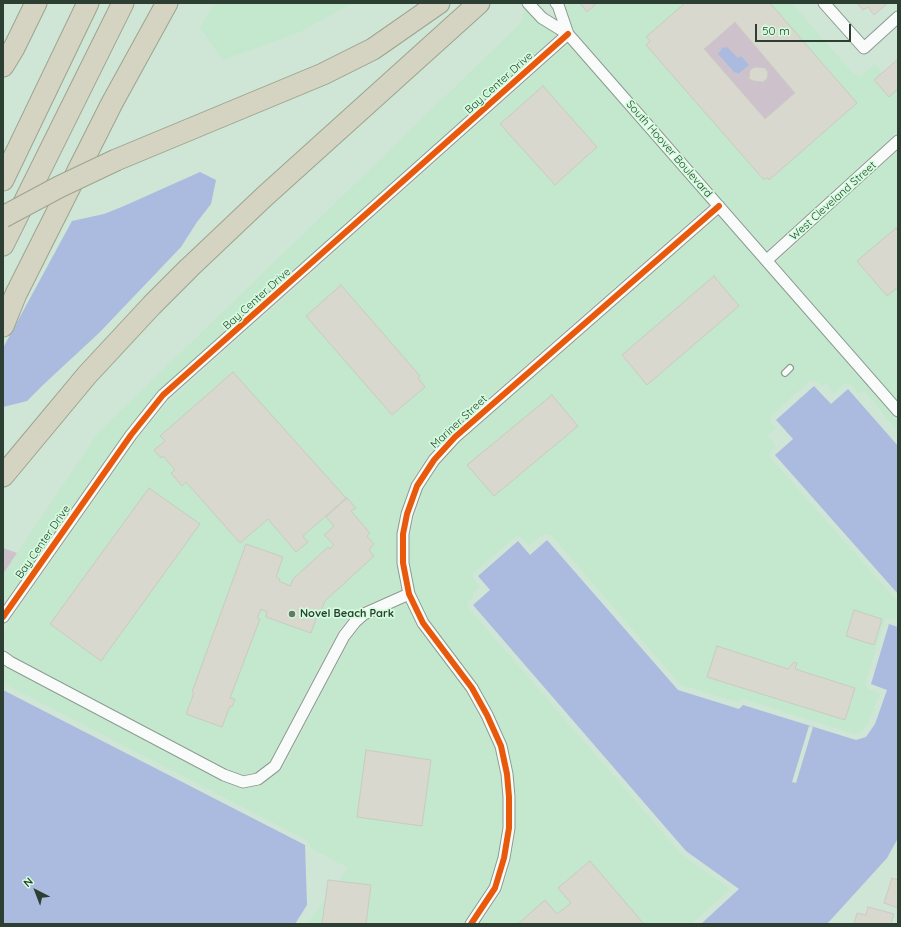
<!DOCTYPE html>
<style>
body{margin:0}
#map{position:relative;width:901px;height:927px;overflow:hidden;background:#cfe5d5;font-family:Quicksand,sans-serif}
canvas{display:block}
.frame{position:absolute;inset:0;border:4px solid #2d3e32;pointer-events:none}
.north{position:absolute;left:16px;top:871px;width:40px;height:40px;-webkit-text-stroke:3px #d2fddd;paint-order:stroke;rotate:318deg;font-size:11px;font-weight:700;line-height:16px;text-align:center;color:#2d3e32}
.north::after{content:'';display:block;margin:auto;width:14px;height:18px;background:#2d3e32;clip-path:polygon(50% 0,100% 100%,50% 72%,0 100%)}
.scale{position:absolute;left:755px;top:24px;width:96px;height:18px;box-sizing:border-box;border:2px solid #2d3e32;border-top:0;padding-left:5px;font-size:12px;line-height:14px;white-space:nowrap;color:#2d3e32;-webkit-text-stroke:3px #d2fddd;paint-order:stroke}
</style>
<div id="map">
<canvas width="901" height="927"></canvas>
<div class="frame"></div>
<div class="north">N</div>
<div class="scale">50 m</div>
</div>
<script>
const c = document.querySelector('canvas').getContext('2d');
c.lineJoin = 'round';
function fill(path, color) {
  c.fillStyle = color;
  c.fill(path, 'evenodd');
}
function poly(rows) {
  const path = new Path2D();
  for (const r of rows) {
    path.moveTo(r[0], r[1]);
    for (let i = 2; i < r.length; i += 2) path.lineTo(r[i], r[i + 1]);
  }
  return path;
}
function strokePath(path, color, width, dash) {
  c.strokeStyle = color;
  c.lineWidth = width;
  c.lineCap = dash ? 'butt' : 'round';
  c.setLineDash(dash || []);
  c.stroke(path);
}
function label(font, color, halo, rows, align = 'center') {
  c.font = font + ' Quicksand,sans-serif';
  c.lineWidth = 3.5;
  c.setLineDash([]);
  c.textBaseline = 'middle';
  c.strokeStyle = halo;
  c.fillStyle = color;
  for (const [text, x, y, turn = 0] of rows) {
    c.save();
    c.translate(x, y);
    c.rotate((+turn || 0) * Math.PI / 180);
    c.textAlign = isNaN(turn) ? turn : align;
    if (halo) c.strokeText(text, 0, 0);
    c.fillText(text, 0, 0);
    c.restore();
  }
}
fill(poly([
 [214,3,352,3,300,32,223,60,200,28],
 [564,3,791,3,854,74,858,76,861,76,875,64,898,92,898,131,767,250,577,34,577,32,574,30],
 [739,19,800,97,760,123,699,44],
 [524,8,539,23,556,35,158,391,126,430,3,604,3,574,99,432,522,22],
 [568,44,709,204,450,431,429,454,411,481,402,507,396,534,397,563,401,590,360,608,349,617,337,632,270,761,254,773,243,775,226,768,9,654,5,645,4,633,10,620,137,439,169,401],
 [898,151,898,401,777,262],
 [719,216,898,422,898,432,865,391,859,393,851,384,847,383,844,384,833,394,826,382,822,386,818,382,813,380,809,381,770,417,770,422,776,428,767,436,776,446,770,452,769,455,771,459,898,602,898,617,897,620,887,618,884,622,865,684,868,689,880,693,869,721,862,731,855,734,744,699,740,699,737,702,681,685,552,536,548,534,544,534,540,537,539,537,529,545,521,537,516,536,473,573,473,578,480,587,472,593,474,596,468,602,467,605,469,609,682,855,730,889,691,924,480,924,502,891,511,861,516,830,516,797,513,773,507,743,494,713,478,685,429,619,415,593,410,563,410,536,423,489,439,464,460,442],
 [406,603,417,626,466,691,481,718,494,747,500,774,502,796,502,826,498,856,489,884,473,909,462,924,307,924,348,868,311,848,310,844,307,840,3,683,3,666,221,781,241,789,260,786,282,770,350,640,360,627,368,620]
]), '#c3e8cd');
fill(poly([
 [735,22,795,93,765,119,704,49],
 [3,548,17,553,3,574]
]), '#cdc2cc');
fill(poly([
 [723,47,725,48,727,47,738,58,741,56,749,65,738,74,736,72,735,73,718,54],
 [200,172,216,180,211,204,197,222,181,247,99,333,44,384,27,401,3,407,3,348,72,221,104,214,124,206],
 [814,386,831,404,848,389,898,446,898,594,775,455,793,439,776,420],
 [547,540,678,690,739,709,743,705,856,740,866,737,875,724,887,690,871,684,889,624,898,627,898,838,887,858,827,924,701,924,739,889,686,851,473,605,490,590,478,576,518,541,530,555],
 [3,690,305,845,307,905,295,924,3,924]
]), '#aabbdf');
fill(poly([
 [809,726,813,727,796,783,792,782]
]), '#cfe5d5');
const building = poly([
 [580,3,597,3,587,12,580,3],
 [685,3,689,3,690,4,692,3,770,3,857,103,769,180,767,177,764,180,646,45,650,41,646,37,685,3],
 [735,22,795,93,765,119,704,49,735,22],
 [857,3,888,3,874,15,868,7,863,10,857,3],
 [898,59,898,89,889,97,874,80,898,59],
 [755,67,765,68,768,72,767,79,763,82,754,81,749,79,750,70,755,67],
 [543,86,597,147,555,185,500,124,543,86],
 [896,228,898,231,898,287,887,296,857,261,896,228],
 [714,276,739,306,647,385,622,355,714,276],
 [341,285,420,376,418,378,425,387,392,415,306,316,341,285],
 [233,372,346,498,303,536,308,542,296,552,268,519,240,543,186,482,182,486,171,473,175,470,163,456,161,458,154,450,165,441,160,436,233,372],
 [552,395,578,426,494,496,467,465,552,395],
 [149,488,200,524,101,661,50,624,149,488],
 [347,498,356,508,351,511,370,533,367,536,374,544,369,550,374,556,325,601,321,611,319,610,311,633,266,617,267,612,261,609,257,618,260,619,230,698,235,699,232,707,230,706,222,727,186,714,194,693,192,692,246,544,283,557,276,577,280,579,279,581,290,586,293,579,328,547,330,549,334,545,324,535,334,526,326,517,347,498],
 [854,610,882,619,874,645,846,636,854,610],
 [717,646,788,669,794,662,797,663,795,669,855,688,845,720,707,677,717,646],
 [366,750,431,760,422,826,357,817,366,750],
 [590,861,644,924,518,924,545,900,557,914,571,903,558,888,590,861],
 [892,878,898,880,898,908,884,903,892,878],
 [328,880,371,885,366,924,322,924,328,880],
 [868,907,894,914,891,924,854,924,857,913,866,915,868,907]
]);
fill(building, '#d9d8ce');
strokePath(building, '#cacbc1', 1);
const lane = poly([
 [785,373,790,368]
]);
const street = poly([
 [528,3,542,18,568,34,898,411],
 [556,3,558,5,568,34],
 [824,3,864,48,898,17],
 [767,260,898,141],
 [3,617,131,435,163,395,568,34],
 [3,657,10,662,224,775,243,782,258,779,275,766,344,636,355,622,364,614,409,594],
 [471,924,495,888,504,858,509,828,509,797,507,774,501,746,487,715,472,688,423,623,409,594,403,563,403,534,407,514,417,486,434,460,455,437,719,206]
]);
const highway = poly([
 [3,66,14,48,36,3],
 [116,160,323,74,373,49,439,3],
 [3,180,88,3],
 [3,245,123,3],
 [3,326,16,294,112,103,167,3],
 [3,476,87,375,152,305,189,268,265,196,479,3]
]);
strokePath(lane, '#8a9b8f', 8);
strokePath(street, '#8a9b8f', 13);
strokePath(highway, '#9ca48d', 23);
strokePath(lane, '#f8fbf9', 5.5);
strokePath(street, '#f8fbf9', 11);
strokePath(highway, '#d5d4c3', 21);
const highwayBridge = poly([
 [3,217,59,187,116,160]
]);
strokePath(highwayBridge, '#9ca48d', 23, []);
strokePath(highwayBridge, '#d5d4c3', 21);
strokePath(poly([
 [3,617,131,435,163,395,568,34],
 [471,924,495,888,504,858,509,828,509,797,507,774,501,746,487,715,472,688,423,623,409,594,403,563,403,534,407,514,417,486,434,460,455,437,719,206]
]), '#e8590c', 6);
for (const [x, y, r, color] of [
 [292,614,4,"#66786b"]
]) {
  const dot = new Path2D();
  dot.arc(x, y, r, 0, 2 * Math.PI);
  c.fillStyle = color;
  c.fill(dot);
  strokePath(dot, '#d2fddd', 1.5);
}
label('11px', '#2d3e32', '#d2fddd', [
 ["Bay Center Drive",499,83,-42],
 ["South Hoover Boulevard",669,149,49],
 ["West Cleveland Street",833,201,-42],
 ["Bay Center Drive",257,299,-42],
 ["Mariner Street",459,422,-43],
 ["Bay Center Drive",43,542,-55]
]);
label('bold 11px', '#2d3e32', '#d2fddd', [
 ["Novel Beach Park",300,614]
], 'left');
</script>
